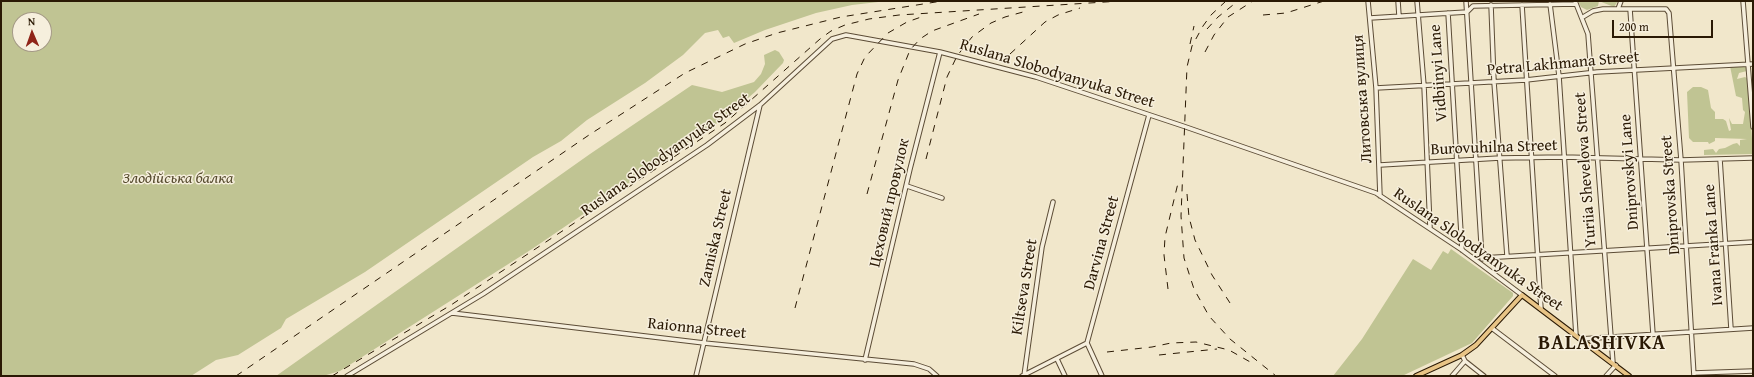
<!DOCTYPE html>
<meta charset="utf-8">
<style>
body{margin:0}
#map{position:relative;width:1754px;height:377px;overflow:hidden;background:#f1e7cb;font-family:"Gentium Book Plus",serif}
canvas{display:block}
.frame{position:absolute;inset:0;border:2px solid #2a1904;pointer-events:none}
.north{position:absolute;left:12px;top:12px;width:40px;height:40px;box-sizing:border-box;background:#f6efdd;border:1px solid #a49986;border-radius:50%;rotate:358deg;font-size:11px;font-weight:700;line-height:16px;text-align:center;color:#2a1904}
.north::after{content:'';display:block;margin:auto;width:14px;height:18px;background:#8f2418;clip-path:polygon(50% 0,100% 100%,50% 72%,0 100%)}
.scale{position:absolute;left:1612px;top:20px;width:101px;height:18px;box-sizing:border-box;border:2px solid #2a1904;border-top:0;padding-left:5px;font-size:12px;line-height:14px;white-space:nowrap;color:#2a1904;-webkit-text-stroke:3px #f6efdd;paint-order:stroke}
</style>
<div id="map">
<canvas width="1754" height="377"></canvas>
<div class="frame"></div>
<div class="north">N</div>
<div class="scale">200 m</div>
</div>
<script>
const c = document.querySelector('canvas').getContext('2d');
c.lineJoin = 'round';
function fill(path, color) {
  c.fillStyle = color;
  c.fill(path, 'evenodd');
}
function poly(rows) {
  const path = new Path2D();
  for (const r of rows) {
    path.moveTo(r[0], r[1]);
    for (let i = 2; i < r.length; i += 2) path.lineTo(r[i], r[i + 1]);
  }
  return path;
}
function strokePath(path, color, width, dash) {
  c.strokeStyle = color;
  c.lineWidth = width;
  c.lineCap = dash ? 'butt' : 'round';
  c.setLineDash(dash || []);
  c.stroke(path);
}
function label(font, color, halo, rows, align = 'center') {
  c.font = font + ' "Gentium Book Plus",serif';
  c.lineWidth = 3;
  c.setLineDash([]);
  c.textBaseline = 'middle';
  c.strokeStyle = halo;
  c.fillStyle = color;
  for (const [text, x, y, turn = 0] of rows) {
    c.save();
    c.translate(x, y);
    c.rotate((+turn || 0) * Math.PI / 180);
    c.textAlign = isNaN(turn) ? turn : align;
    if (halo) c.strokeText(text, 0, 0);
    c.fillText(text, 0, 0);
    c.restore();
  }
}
fill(poly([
 [1,1,887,1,852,5,816,13,765,30,734,43,729,36,723,38,718,30,705,33,683,55,645,83,587,120,561,141,533,157,365,272,286,319,281,328,238,355,216,360,191,376,1,376],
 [20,20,44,20,44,44,20,44],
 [1578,1,1618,1,1614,7,1599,1,1598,6,1587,10,1581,7],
 [775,50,779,52,784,60,783,63,755,92,723,119,532,249,340,371,323,376,276,376,590,154,692,85,722,92,754,82,761,74,765,64,764,55],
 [1730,66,1745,66,1747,71,1739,73,1737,79,1745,77,1748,79,1753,154,1704,155,1704,150,1713,149,1716,153,1719,149,1725,148,1733,144,1737,143,1740,146,1740,140,1747,139,1715,138,1715,141,1709,144,1708,142,1693,142,1689,138,1687,92,1693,87,1701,87,1708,90,1711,108,1715,112,1715,119,1723,119,1726,121,1729,131,1731,130,1729,118,1732,124,1743,124,1745,112,1743,110,1742,98,1736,96],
 [1451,249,1513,293,1513,296,1472,343,1402,376,1333,376,1362,339,1413,259,1431,270,1443,251,1448,254]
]), '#c0c493');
const minor = poly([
 [1368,1,1376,88,1380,196],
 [1398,1,1399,16],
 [1417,1,1424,86,1430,228],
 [1466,1,1482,259],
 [1575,1,1588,34,1613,363],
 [1743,1,1753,127],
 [1550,4,1559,76,1576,335],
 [1491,5,1494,82,1507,256],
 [1522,5,1541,309],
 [1618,9,1621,1],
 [1630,9,1653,334],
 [1448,13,1462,250],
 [1583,17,1593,11,1603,9,1666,9,1669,13,1681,160,1694,376],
 [1370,18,1467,12,1473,6,1576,4],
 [1376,88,1526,80,1597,72,1753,64],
 [1720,159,1731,329],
 [1380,165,1500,158,1563,157,1681,160,1753,158],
 [907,186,942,198],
 [1482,258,1753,242],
 [452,313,704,343,914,364,929,369,937,376],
 [1493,329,1555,376],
 [1580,339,1753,328],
 [1057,359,1065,376],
 [865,360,910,169,940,52],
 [1465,361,1484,376],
 [1694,373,1753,371],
 [347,376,483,294,707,145,760,105,832,39,846,35,940,52,1036,77,1183,126,1376,193,1462,250,1522,295],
 [696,376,760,105],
 [1022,376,1087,343],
 [1024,376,1042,247,1053,202],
 [1102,376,1087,343,1149,115],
 [1452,376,1465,361,1462,355],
 [1606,376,1616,365]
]);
const major = poly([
 [1416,376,1462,355,1476,345,1522,295,1629,376]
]);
strokePath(minor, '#5c4c36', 5.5);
strokePath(major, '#2a1904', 6);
strokePath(minor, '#f6efdd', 3.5);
strokePath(major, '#e8c486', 4);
strokePath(poly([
 [1226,1,1211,15,1203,26,1192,46,1187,67,1181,216,1184,258,1194,289,1209,316,1230,339,1276,376],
 [1263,15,1286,13,1324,1],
 [1207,29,1218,17,1238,1],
 [1190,44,1194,26],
 [1205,52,1214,35,1228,17,1253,1],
 [1010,54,1045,22,1058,15,1080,8],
 [926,159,947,77,957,56,972,37,991,23,1005,17,1023,12],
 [867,194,898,80,910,50,920,39,932,31,979,14],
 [1187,194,1189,217,1195,240,1212,275,1230,303],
 [1168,289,1164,255,1165,237,1179,179],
 [795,308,857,74,865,57,888,33,907,22,924,16],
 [1107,352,1152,347,1171,343,1196,342,1229,350,1252,363],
 [1159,355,1217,349],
 [236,376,589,135,685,73,745,44,777,33,841,17,942,1],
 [332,376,451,305,725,123,820,39,831,31,845,25,869,19,899,15,1121,1]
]), '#2a1904', 1, [7, 7]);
label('16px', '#2a1904', '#f6efdd', [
 ["Petra Lakhmana Street",1563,64,-5],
 ["Vidbiinyi Lane",1439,73,-94],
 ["Ruslana Slobodyanyuka Street",1057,74,17],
 ["Литовська вулиця",1363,99,-94],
 ["Burovuhilna Street",1494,148,-2],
 ["Ruslana Slobodyanyuka Street",666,155,-35],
 ["Yuriia Shevelova Street",1586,170,-94],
 ["Dniprovskyi Lane",1630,172,-94],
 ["Dniprovska Street",1671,195,-94],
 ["Цеховий провулок",890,203,-77],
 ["Zamiska Street",716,238,-77],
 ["Darvina Street",1102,243,-75],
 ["Ivana Franka Lane",1714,245,-94],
 ["Ruslana Slobodyanyuka Street",1478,250,35],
 ["Kiltseva Street",1025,287,-81],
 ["Raionna Street",697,329,6]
]);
label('italic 16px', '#574c2f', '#f6efdd', [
 ["Злодійська балка",178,179]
]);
c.letterSpacing = '1px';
label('bold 20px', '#2a1904', '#f6efdd', [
 ["BALASHIVKA",1602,344]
]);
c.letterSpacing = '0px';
</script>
